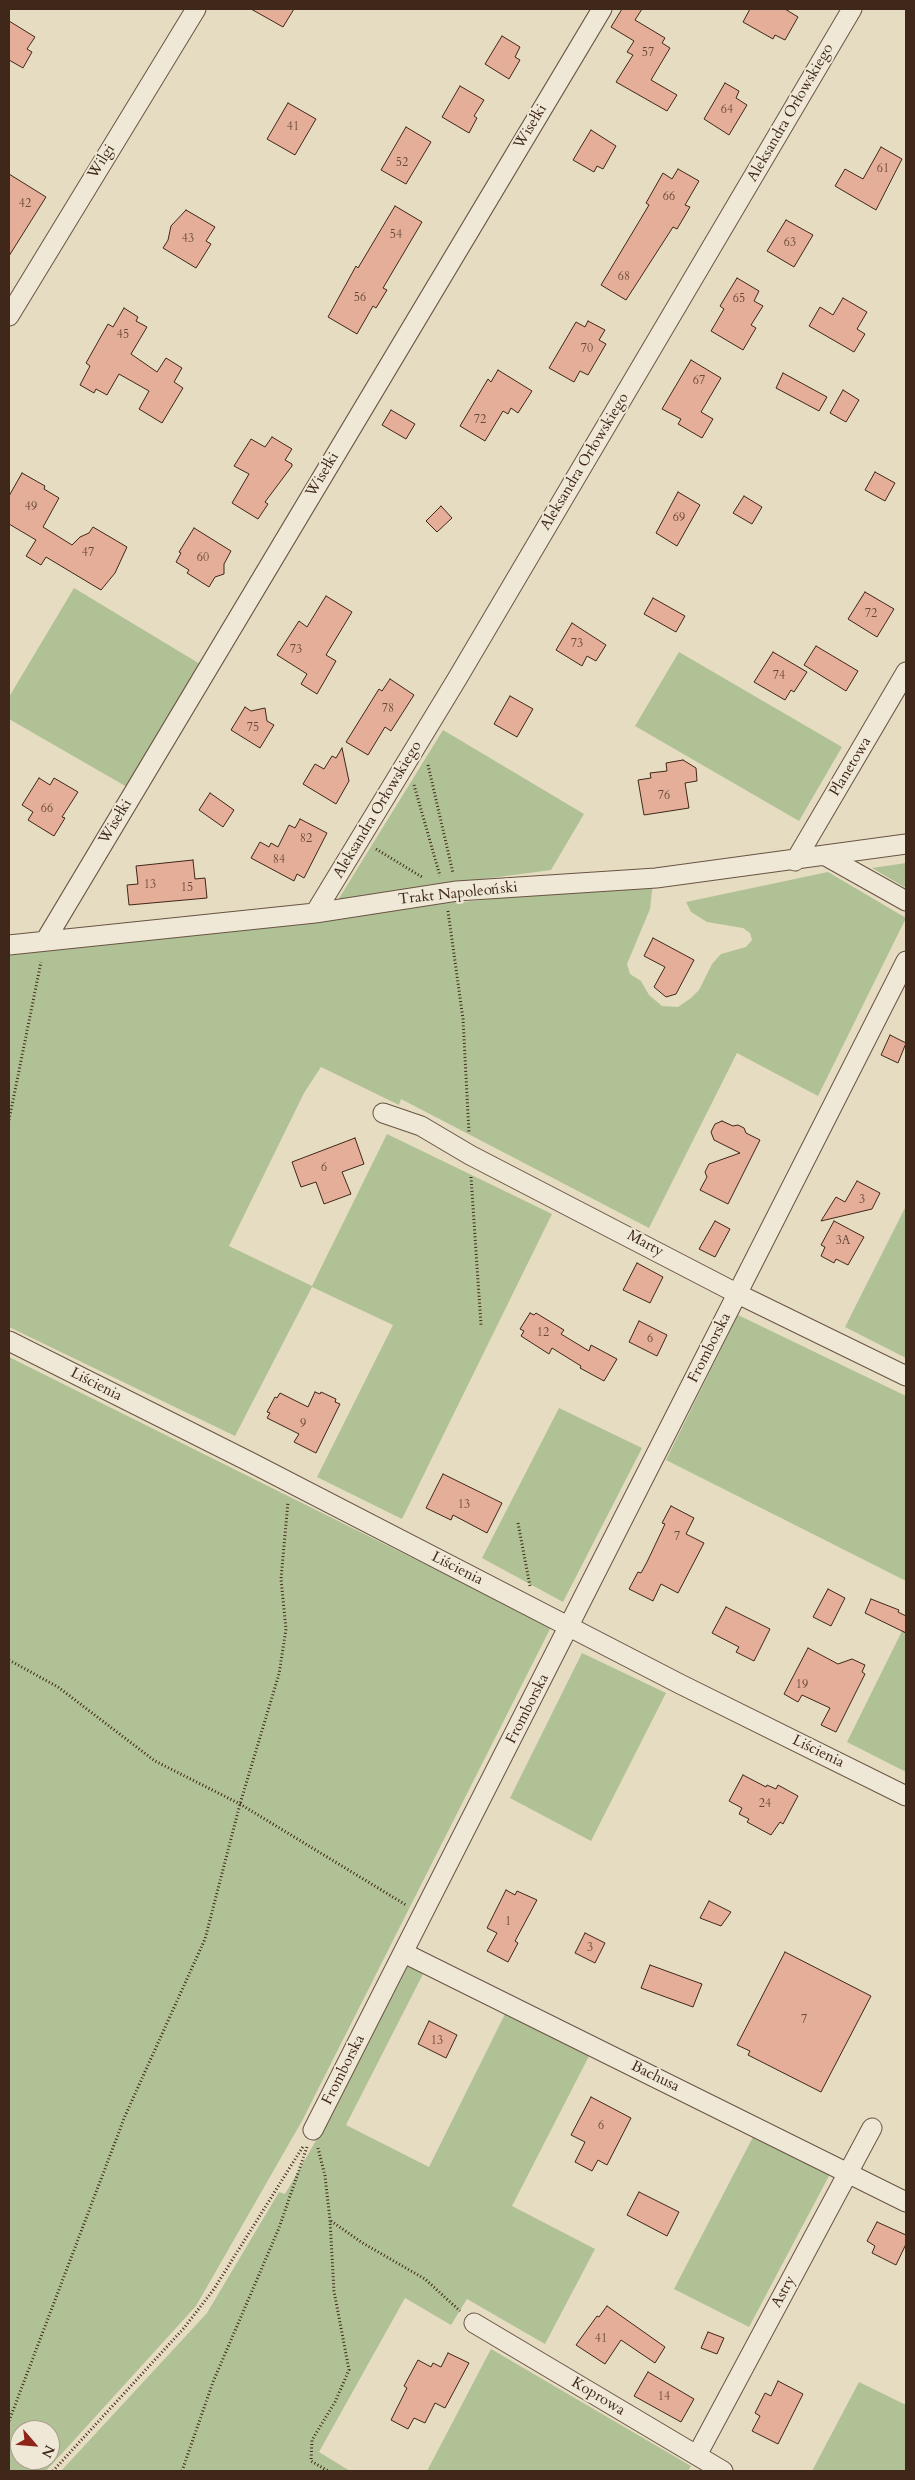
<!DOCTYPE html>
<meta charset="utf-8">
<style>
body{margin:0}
#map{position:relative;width:915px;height:2480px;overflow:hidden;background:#e6dcc1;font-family:Cardo,serif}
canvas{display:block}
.frame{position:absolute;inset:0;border:10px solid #3f2719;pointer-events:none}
.north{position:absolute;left:10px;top:2420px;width:50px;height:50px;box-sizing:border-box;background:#efe8d7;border:1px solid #a99b8b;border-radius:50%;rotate:117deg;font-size:14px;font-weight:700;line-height:20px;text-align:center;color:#3f2719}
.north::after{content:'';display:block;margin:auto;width:18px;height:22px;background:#8f2418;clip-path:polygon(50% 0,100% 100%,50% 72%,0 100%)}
</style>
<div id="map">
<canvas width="915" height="2480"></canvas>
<div class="frame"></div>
<div class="north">N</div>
</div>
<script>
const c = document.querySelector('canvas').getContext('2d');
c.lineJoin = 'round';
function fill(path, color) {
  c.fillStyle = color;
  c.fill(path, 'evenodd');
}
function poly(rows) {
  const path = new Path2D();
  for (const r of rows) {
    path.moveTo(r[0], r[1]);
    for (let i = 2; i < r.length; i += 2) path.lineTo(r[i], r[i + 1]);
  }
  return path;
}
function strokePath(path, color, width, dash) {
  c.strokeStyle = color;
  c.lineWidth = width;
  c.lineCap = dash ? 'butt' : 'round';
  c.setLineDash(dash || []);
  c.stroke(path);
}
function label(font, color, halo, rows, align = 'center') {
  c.font = font + ' Cardo,serif';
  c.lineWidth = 4;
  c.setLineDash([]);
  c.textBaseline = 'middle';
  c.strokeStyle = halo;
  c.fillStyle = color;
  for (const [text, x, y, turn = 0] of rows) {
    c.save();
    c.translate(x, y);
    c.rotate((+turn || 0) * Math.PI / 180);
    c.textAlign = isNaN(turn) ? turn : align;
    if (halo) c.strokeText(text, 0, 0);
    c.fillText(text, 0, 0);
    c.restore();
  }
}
fill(poly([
 [74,588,200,664,127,787,9,719,9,697],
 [679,652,842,747,799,821,635,726],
 [443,730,584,814,551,870,461,882,463,902,653,882,650,909,627,964,630,974,641,981,649,995,662,1006,678,1007,691,998,699,990,712,964,721,954,746,947,752,940,750,933,743,928,707,922,691,912,686,902,828,872,906,918,818,1096,737,1053,649,1228,401,1099,399,1105,321,1067,304,1093,229,1246,312,1286,387,1134,552,1214,402,1519,317,1477,393,1325,312,1287,235,1436,9,1327,9,954,325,921],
 [906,863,906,888,872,868],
 [906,1206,906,1358,845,1327],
 [738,1315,906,1396,906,1581,666,1460],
 [9,1357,551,1627,302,2121,196,2306,46,2471,9,2471],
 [20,2430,50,2430,50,2460,20,2460],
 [559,1408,642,1448,563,1602,482,1558],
 [906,1623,906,1772,847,1742],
 [582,1653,666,1693,591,1841,510,1798],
 [408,1965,423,1974,346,2125,429,2167,505,2014,589,2056,512,2206,595,2249,545,2344,467,2299,451,2325,405,2298,319,2452,350,2471,61,2471,207,2313,279,2192,285,2194,340,2099],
 [753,2137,830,2174,749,2327,674,2289],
 [491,2349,691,2466,688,2471,427,2471],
 [859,2382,906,2405,906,2471,812,2471]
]), '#b1c196');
const building = poly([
 [251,9,294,9,283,27,251,9],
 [622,9,642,9,635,20,665,38,662,43,670,48,651,80,677,95,667,111,616,82,633,55,627,52,634,41,611,27,622,9],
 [750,9,785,9,798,17,785,40,775,35,773,39,743,22,750,9],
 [9,21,35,37,27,49,32,52,23,68,9,60,9,21],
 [502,36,520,47,515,57,520,60,509,79,485,64,502,36],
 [725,83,739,91,736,98,747,105,729,135,704,119,725,83],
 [460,86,484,100,474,116,477,118,469,133,442,117,460,86],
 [288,103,316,119,295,155,267,139,288,103],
 [406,127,431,142,406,184,381,170,406,127],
 [591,130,616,146,603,169,597,166,594,172,573,160,591,130],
 [881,147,902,159,876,210,835,186,845,169,863,179,881,147],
 [678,169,699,181,685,205,690,207,677,229,673,227,626,300,601,285,649,205,646,203,663,173,672,179,678,169],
 [9,174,46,197,9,256,9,174],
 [395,206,422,222,383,288,387,290,376,308,373,306,357,334,328,317,356,266,358,268,395,206],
 [186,210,215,227,206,241,211,244,196,268,163,248,168,240,171,226,186,210],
 [786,220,813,235,794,267,767,251,786,220],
 [737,278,759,291,754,301,763,306,751,325,756,328,743,350,711,331,724,309,720,306,737,278],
 [843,298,867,312,857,329,865,334,854,352,809,326,820,307,833,315,843,298],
 [124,308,138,317,136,321,147,327,131,354,157,372,166,358,182,368,174,382,183,388,162,423,139,409,149,391,119,374,107,395,96,389,94,393,80,385,90,366,86,363,108,324,113,327,124,308],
 [588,321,605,330,599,340,606,344,588,375,580,371,574,382,549,368,576,322,585,327,588,321],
 [691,360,721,378,701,412,713,419,702,438,678,424,681,419,662,409,691,360],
 [498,370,532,391,518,413,511,408,508,414,503,411,485,441,460,426,488,379,491,382,498,370],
 [783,373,827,397,819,411,776,388,783,373],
 [843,390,859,400,846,422,830,413,843,390],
 [391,410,415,424,406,439,382,425,391,410],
 [272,437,292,449,285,460,292,464,292,466,265,502,268,504,258,519,232,503,249,474,234,466,251,439,265,447,272,437],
 [875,472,895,483,885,501,865,490,875,472],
 [22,473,45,486,44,489,59,498,43,527,72,545,80,537,89,533,93,527,127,547,115,573,101,590,46,557,41,565,26,556,36,540,9,524,9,496,22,473],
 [678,492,700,505,677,546,656,533,678,492],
 [744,496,762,507,752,524,733,513,744,496],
 [441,506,452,518,437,532,426,521,441,506],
 [194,528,231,551,224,564,224,574,215,577,209,587,187,573,189,570,176,562,181,553,179,552,194,528],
 [865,592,894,609,877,637,848,619,865,592],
 [326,596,352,612,326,655,336,661,317,694,301,684,307,674,277,655,299,621,307,627,326,596],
 [653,598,685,616,676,632,644,614,653,598],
 [572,623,606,645,596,661,587,656,582,666,556,650,572,623],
 [816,646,858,671,846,691,804,665,816,646],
 [773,652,807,672,794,692,791,690,785,700,754,682,773,652],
 [390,679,414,695,391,731,385,727,368,755,346,742,379,689,382,691,390,679],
 [510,696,533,709,517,737,494,724,510,696],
 [245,707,251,711,265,708,267,721,274,725,260,748,231,730,245,707],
 [342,748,349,781,336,804,303,784,315,764,324,769,332,756,336,758,342,748],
 [683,760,696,768,697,781,685,783,689,808,644,815,638,780,651,778,650,773,667,771,666,763,683,760],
 [39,778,50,785,54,778,78,792,62,817,65,818,54,836,28,820,33,812,22,805,39,778],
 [210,793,234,810,223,827,199,810,210,793],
 [300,819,327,833,304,878,297,874,294,881,251,858,260,842,269,847,271,843,278,847,289,825,295,828,300,819],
 [193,860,195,879,205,878,207,898,129,905,127,885,138,884,136,866,193,860],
 [653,938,694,960,676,994,666,997,654,987,665,967,644,956,653,938],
 [890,1035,906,1043,898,1063,881,1055,890,1035],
 [722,1121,733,1126,738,1125,744,1128,746,1133,760,1140,728,1204,700,1190,707,1177,705,1172,709,1164,740,1153,714,1140,711,1132,715,1124,722,1121],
 [355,1138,364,1164,342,1172,351,1194,324,1204,316,1182,301,1187,292,1162,355,1138],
 [857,1181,880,1193,872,1209,821,1221,836,1197,845,1202,857,1181],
 [715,1221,730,1229,715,1257,699,1249,715,1221],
 [834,1221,864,1237,848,1265,836,1259,834,1263,821,1256,825,1247,821,1245,834,1221],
 [637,1263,663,1277,650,1303,623,1290,637,1263],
 [530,1313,534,1315,536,1313,564,1330,561,1334,589,1351,591,1345,617,1359,604,1381,580,1368,581,1366,552,1348,549,1354,521,1336,524,1331,520,1329,530,1313],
 [639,1321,667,1335,657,1356,629,1342,639,1321],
 [315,1392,320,1394,321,1392,336,1399,335,1402,340,1404,316,1453,294,1442,299,1434,267,1418,270,1413,267,1412,275,1397,277,1398,280,1393,308,1407,315,1392],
 [443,1474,502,1503,487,1533,453,1515,451,1520,426,1508,443,1474],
 [671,1506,694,1518,686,1534,704,1543,678,1593,661,1584,653,1601,629,1589,638,1572,641,1573,647,1562,665,1524,662,1523,671,1506],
 [828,1589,845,1598,831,1626,813,1617,828,1589],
 [871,1599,899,1610,898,1612,906,1616,906,1633,865,1613,871,1599],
 [726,1607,770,1629,754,1661,736,1652,739,1647,712,1633,726,1607],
 [808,1648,838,1664,852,1659,865,1665,862,1672,865,1674,836,1732,821,1725,830,1708,802,1695,798,1702,784,1694,808,1648],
 [743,1775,766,1787,767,1785,776,1789,778,1785,798,1796,783,1824,780,1822,771,1835,747,1822,749,1819,739,1814,742,1808,729,1801,743,1775],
 [506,1890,515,1895,517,1891,537,1900,515,1941,518,1943,508,1962,487,1951,497,1933,487,1928,506,1890],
 [709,1901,731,1912,721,1926,700,1918,709,1901],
 [585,1933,605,1943,595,1963,575,1953,585,1933],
 [785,1952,871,1996,821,2092,748,2055,750,2051,737,2045,785,1952],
 [650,1965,702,1984,693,2007,641,1988,650,1965],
 [429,2021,457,2035,446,2058,418,2044,429,2021],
 [591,2097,631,2118,607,2165,598,2160,592,2171,575,2162,585,2142,571,2135,591,2097],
 [639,2192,679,2212,667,2236,627,2215,639,2192],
 [877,2222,906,2235,906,2244,896,2265,872,2253,875,2246,867,2241,877,2222],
 [607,2306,665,2347,655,2363,621,2340,605,2364,576,2345,597,2316,599,2317,607,2306],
 [708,2332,724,2338,717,2354,701,2348,708,2332],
 [448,2353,469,2363,445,2408,435,2403,425,2423,414,2418,408,2429,391,2420,407,2388,404,2386,418,2360,431,2367,433,2363,441,2367,448,2353],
 [648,2372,694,2399,681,2422,634,2396,648,2372],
 [778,2381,803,2394,778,2444,752,2431,760,2416,755,2413,765,2393,771,2396,778,2381]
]);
fill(building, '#e5ae98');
strokePath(building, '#3f2719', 1);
const street = poly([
 [9,316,196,9],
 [824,855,906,901],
 [795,861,906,672],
 [315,913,457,679,852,9],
 [45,941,602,9],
 [9,945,315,913,457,891,656,878,906,844],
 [383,1113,421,1126,470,1155,738,1294,906,1376],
 [9,1341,252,1463,680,1684,906,1796],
 [404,1953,906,2202],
 [313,2130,906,961],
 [474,2323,723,2471],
 [697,2455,872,2128]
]);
strokePath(street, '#695443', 21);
strokePath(poly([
 [428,765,453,873],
 [414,785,440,876],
 [376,849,422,877],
 [448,911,463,1019,469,1133],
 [9,1120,41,962],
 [471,1177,481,1325],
 [518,1523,530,1586],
 [9,1660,58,1687,155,1761,240,1804,406,1905],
 [318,2148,325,2176,330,2220,334,2291,349,2370,335,2402,312,2440,311,2461,328,2471],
 [331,2221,361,2242,425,2279,460,2311],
 [9,2421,125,2116,205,1939,240,1804,279,1674,286,1629,281,1579,288,1502],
 [53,2471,184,2328,214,2289,304,2145],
 [182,2471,213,2382,279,2228,307,2147]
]), '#3f2719', 3, [1, 2.5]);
strokePath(street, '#efe8d7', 19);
label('12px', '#684939', null, [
 ["57",648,53],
 ["64",727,110],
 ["41",293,127],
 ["52",402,163],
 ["61",883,169],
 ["66",669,197],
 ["42",25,204],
 ["54",396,235],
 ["43",188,239],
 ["63",790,243],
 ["68",624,277],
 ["56",360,298],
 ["65",739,299],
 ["45",123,335],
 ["70",587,349],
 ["67",699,381],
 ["72",480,420],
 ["49",31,507],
 ["69",679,518],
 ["47",88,553],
 ["60",203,558],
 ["72",871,614],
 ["73",577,644],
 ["73",296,650],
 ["74",779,676],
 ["78",388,709],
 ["75",253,728],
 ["76",664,796],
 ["66",47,809],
 ["82",306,839],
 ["84",279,860],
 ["13",150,885],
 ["15",187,888],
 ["6",324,1168],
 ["3",862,1200],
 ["3A",843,1241],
 ["12",543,1333],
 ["6",650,1339],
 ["9",303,1424],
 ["13",464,1505],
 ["7",677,1537],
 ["19",802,1685],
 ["24",765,1804],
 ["1",508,1922],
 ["3",590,1948],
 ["7",804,2020],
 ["13",437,2041],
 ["6",601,2126],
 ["41",601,2339],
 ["14",664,2397]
]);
label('15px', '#3f2719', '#efe8d7', [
 ["Aleksandra Orłowskiego",791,113,-60],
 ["Wisełki",531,127,-59],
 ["Wilgi",102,162,-58],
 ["Aleksandra Orłowskiego",585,462,-59],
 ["Wisełki",323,475,-59],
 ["Planetowa",851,767,-59],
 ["Aleksandra Orłowskiego",378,810,-59],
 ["Wisełki",116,822,-59],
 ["Trakt Napoleoński",458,894,-6],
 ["Marty",645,1244,28],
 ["Fromborska",710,1348,-63],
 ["Liścienia",96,1385,27],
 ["Liścienia",457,1569,27],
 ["Fromborska",528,1709,-63],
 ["Liścienia",818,1752,26],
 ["Fromborska",344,2070,-63],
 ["Bachusa",655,2077,26],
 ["Astry",784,2292,-62],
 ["Koprowa",598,2397,31]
]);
</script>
